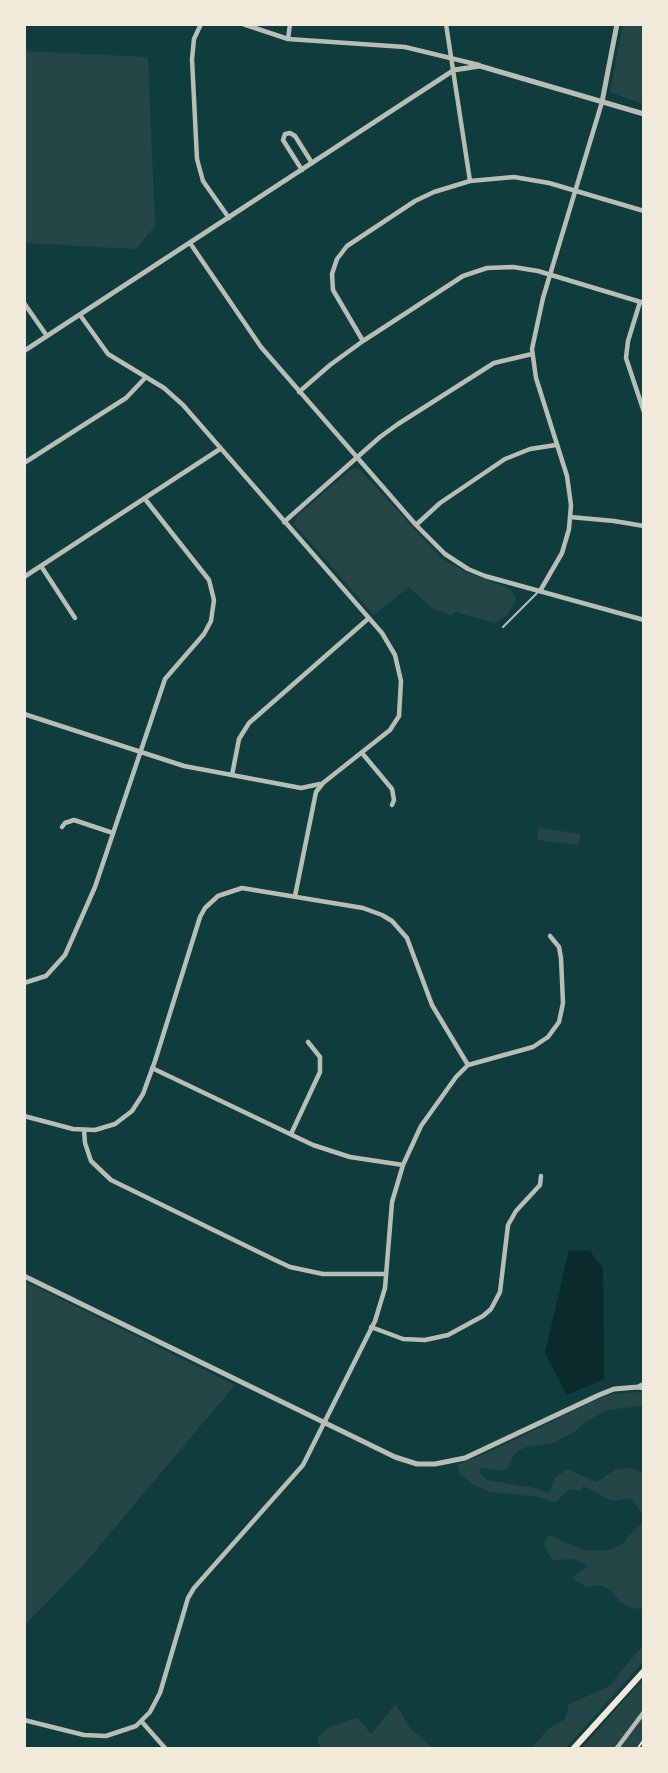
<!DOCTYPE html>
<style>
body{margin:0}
#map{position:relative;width:668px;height:1773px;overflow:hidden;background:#0f3d3e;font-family:Overpass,sans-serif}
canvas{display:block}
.frame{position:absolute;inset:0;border:26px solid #f1e9da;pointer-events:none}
</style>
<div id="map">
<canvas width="668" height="1773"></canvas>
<div class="frame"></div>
</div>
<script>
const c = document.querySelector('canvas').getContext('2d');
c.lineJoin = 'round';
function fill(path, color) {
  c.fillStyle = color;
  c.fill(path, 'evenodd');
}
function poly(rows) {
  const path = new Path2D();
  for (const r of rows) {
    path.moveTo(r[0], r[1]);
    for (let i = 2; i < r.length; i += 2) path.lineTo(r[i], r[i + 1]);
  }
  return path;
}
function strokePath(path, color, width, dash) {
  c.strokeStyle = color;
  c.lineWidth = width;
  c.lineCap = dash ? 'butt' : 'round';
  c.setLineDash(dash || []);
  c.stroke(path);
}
fill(poly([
 [623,25,643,25,643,104,610,92],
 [24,51,148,57,155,226,136,249,25,243],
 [353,468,360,470,442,559,466,572,511,589,516,600,508,614,495,623,456,612,451,615,433,609,409,587,374,615,295,525,295,522,297,516],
 [539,828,581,834,578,845,537,840],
 [24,1281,235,1385,85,1563,25,1625],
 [643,1392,643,1406,607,1410,587,1421,574,1432,553,1443,525,1447,514,1454,508,1468,499,1471,480,1468,480,1473,487,1480,536,1488,549,1493,554,1479,567,1469,597,1482,616,1469,631,1468,643,1473,642,1514,631,1498,612,1501,583,1486,581,1491,569,1489,555,1503,539,1497,490,1492,474,1485,460,1474,457,1465,498,1448,593,1401,611,1394],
 [642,1523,644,1524,643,1609,631,1608,620,1602,611,1590,601,1585,587,1587,572,1578,588,1566,574,1559,552,1560,543,1543,549,1535,583,1550,611,1550,624,1543,629,1535],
 [643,1645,643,1662,566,1748,532,1748,548,1729,565,1719,569,1704,608,1687],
 [643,1679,643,1748,582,1748],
 [396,1704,410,1728,433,1748,320,1748,317,1738,331,1726,358,1718,371,1734]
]), '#244646');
fill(poly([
 [569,1250,590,1251,603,1269,604,1379,567,1395,545,1353]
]), '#0a2a2b');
strokePath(poly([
 [638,1748,644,1739]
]), '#f1e9da', 2);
strokePath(poly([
 [503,627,539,591]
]), '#b8beb3', 2);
strokePath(poly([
 [201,24,194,39,192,59,197,159,203,181,229,218],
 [243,24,288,39,405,47,479,65],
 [446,24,470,181],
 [288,39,290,24],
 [302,170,283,140,285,134,290,133,295,136,312,163],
 [190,243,261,347,416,525,445,554,468,569,485,576,644,620],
 [640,302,628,341,626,358,644,412],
 [24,303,47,336],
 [80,315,108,354,164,388,183,405,382,633,395,655,401,681,399,716,390,730,323,783,316,792,295,896],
 [363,341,333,290,332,274,337,259,347,246,415,201,434,192,470,181,514,177,549,183,644,211],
 [299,392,330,365,363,341,463,276,487,268,513,267,538,271,644,303],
 [24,463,126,398,146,377],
 [570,517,614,521,644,526],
 [284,522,380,437,398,424,494,363,532,354],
 [416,525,440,503,505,459,530,449,556,445],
 [41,566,75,618],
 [24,577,220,449],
 [540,591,562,553,569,529,571,505,567,476,536,378,532,349,543,298,602,102],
 [24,714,184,766,301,788,320,784],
 [362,753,392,789,394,800,392,805],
 [232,775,239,739,249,723,369,618],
 [62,827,65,823,74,820,113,833],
 [24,983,46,976,65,955,95,887,165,679,204,634,211,621,214,600,209,580,145,499],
 [152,1068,313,1145,350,1157,403,1165],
 [24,1116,73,1129,95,1130,115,1124,132,1111,143,1094,155,1061,200,917,205,908,218,896,242,888,363,908,382,915,392,921,407,938,432,1005,468,1065],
 [84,1130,85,1143,91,1161,111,1180,275,1260,290,1267,323,1274,386,1274],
 [291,1134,320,1072,320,1057,308,1042],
 [371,1327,403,1339,425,1340,448,1335,483,1316,491,1309,500,1292,508,1225,516,1211,540,1185,541,1176],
 [24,1720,84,1735,106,1736,136,1726,150,1712,160,1693,188,1598,194,1588,303,1465,375,1321,385,1288,392,1202,403,1165,421,1126,456,1077,468,1065,533,1047,548,1037,559,1022,563,1003,561,958,559,947,550,936],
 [142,1722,165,1748],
 [617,1748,644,1712]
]), '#b8beb3', 4.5);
strokePath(poly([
 [602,102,617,24],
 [24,351,454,70,480,66,644,114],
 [24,1276,395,1457,417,1464,435,1464,465,1458,599,1395,614,1389,638,1387],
 [644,1384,638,1387,644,1388]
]), '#b8beb3', 5);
strokePath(poly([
 [574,1748,644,1671]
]), '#f1e9da', 6);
</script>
